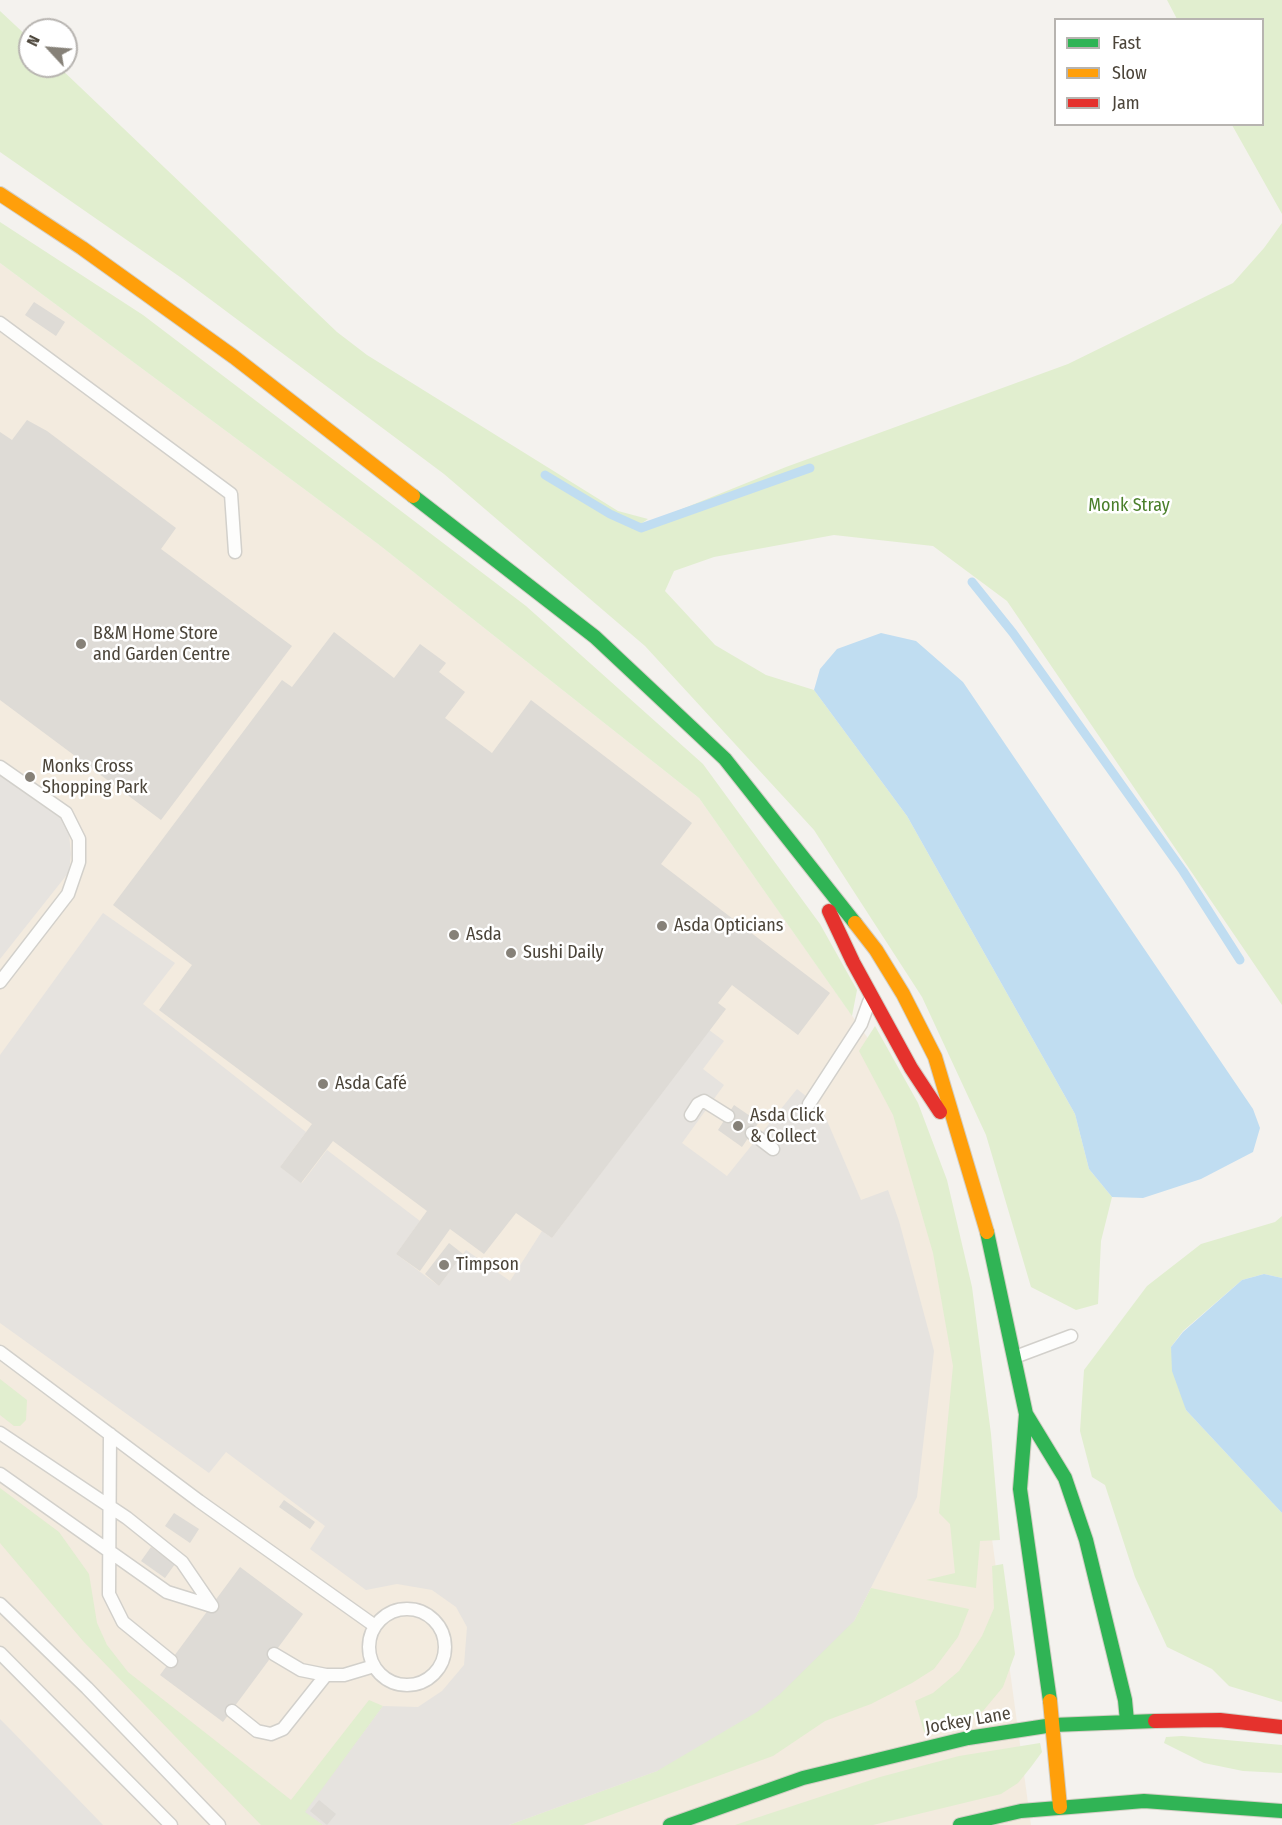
<!DOCTYPE html>
<meta charset="utf-8">
<style>
body{margin:0}
#map{position:relative;width:1282px;height:1825px;overflow:hidden;background:#f4f2ee;font-family:"Fira Sans Condensed",sans-serif}
canvas{display:block}
.legend{position:absolute;left:1054px;top:18px;width:210px;height:108px;box-sizing:border-box;background:#fff;border:2px solid #b7b4b0;margin:0;padding:8px 10px;list-style:none;font-size:18px;color:#4b4439}
.legend li{display:flex;align-items:center;gap:12px;height:30px}
.legend b{width:30px;border:2px solid #b7b4b0}
.north{position:absolute;left:18px;top:18px;width:60px;height:60px;box-sizing:border-box;background:#fff;border:2px solid #b7b4b0;border-radius:50%;rotate:296deg;font-size:16px;font-weight:700;line-height:24px;text-align:center;color:#4b4439}
.north::after{content:'';display:block;margin:auto;width:21px;height:27px;background:#868178;clip-path:polygon(50% 0,100% 100%,50% 72%,0 100%)}
</style>
<div id="map">
<canvas width="1282" height="1825"></canvas>
<ul class="legend">
<li><b style="height:8px;background:#30b455"></b>Fast</li>
<li><b style="height:8px;background:#ff9f0a"></b>Slow</li>
<li><b style="height:8px;background:#e5322d"></b>Jam</li>
</ul>
<div class="north">N</div>
</div>
<script>
const c = document.querySelector('canvas').getContext('2d');
c.lineJoin = 'round';
function fill(path, color) {
  c.fillStyle = color;
  c.fill(path, 'evenodd');
}
function poly(rows) {
  const path = new Path2D();
  for (const r of rows) {
    if (r.length === 3) {
      path.moveTo(r[0] + r[2], r[1]);
      path.arc(r[0], r[1], r[2], 0, 2 * Math.PI);
      continue;
    }
    path.moveTo(r[0], r[1]);
    for (let i = 2; i < r.length; i += 2) path.lineTo(r[i], r[i + 1]);
  }
  return path;
}
function strokePath(path, color, width, dash) {
  c.strokeStyle = color;
  c.lineWidth = width;
  c.lineCap = dash ? 'butt' : 'round';
  c.setLineDash(dash || []);
  c.stroke(path);
}
function label(font, color, halo, rows, align = 'center') {
  c.font = font + ' "Fira Sans Condensed",sans-serif';
  c.lineWidth = 5;
  c.setLineDash([]);
  c.textBaseline = 'middle';
  c.strokeStyle = halo;
  c.fillStyle = color;
  for (const [text, x, y, turn = 0] of rows) {
    c.save();
    c.translate(x, y);
    c.rotate((+turn || 0) * Math.PI / 180);
    c.textAlign = isNaN(turn) ? turn : align;
    if (halo) c.strokeText(text, 0, 0);
    c.fillText(text, 0, 0);
    c.restore();
  }
}
fill(poly([
 [0,263,378,544,699,798,879,1054,963,1326,1031,1825,0,1825]
]), '#f3ebdf');
fill(poly([
 [1167,0,1282,0,1282,214,1232,125,1262,124,1262,20,1177,19],
 [0,11,30,39,30,66,58,66,337,332,367,355,618,511,648,519,635,528,786,467,1068,364,1233,283,1264,248,1282,223,1282,1005,1007,601,933,546,834,535,714,557,674,571,665,591,715,645,766,675,814,690,907,816,1075,1114,1089,1169,1112,1197,1101,1241,1098,1304,1076,1310,1031,1287,986,1135,922,997,814,830,645,646,444,474,183,279,0,152],
 [0,222,143,315,526,606,703,764,820,924,857,990,852,1016,699,798,378,544,0,263],
 [875,1026,918,1103,947,1180,972,1287,991,1434,1000,1540,980,1541,976,1588,926,1580,955,1573,950,1524,939,1513,953,1366,933,1253,893,1115,859,1051],
 [1282,1216,1282,1278,1264,1274,1242,1280,1183,1331,1171,1347,1186,1410,1282,1513,1282,1702,1229,1686,1212,1669,1167,1647,1135,1577,1105,1485,1092,1477,1080,1431,1084,1370,1147,1286,1201,1244,1275,1222],
 [0,1379,27,1400,26,1420,20,1426,14,1426,0,1415],
 [0,1488,59,1532,89,1574,97,1623,107,1645,128,1672,291,1800,369,1700,383,1706,306,1812,323,1825,261,1825,83,1641,0,1543],
 [1003,1564,1015,1654,1003,1687,983,1711,961,1722,924,1732,915,1701,933,1693,959,1671,982,1636,994,1608,992,1566],
 [871,1588,969,1609,958,1637,934,1669,912,1683,871,1704,825,1721,773,1756,583,1825,509,1825,657,1771,854,1621],
 [1182,1736,1282,1745,1282,1773,1243,1771,1204,1763,1164,1743,1166,1737],
 [1040,1743,1042,1752,1031,1767,1018,1783,1001,1794,873,1825,735,1825,880,1777,959,1756]
]), '#e1eecf');
fill(poly([
 [0,773,63,819,69,834,71,854,69,872,0,959],
 [103,913,175,963,143,1004,306,1132,280,1167,302,1183,327,1150,420,1221,396,1254,439,1286,466,1250,510,1281,542,1231,552,1238,709,1030,724,1041,703,1069,724,1085,682,1143,727,1176,797,1089,822,1109,861,1200,888,1190,899,1221,934,1351,917,1497,854,1621,779,1695,757,1712,657,1771,509,1825,323,1825,305,1812,383,1706,418,1707,442,1691,464,1665,467,1627,456,1607,432,1590,397,1584,366,1590,310,1549,325,1526,226,1452,209,1473,0,1323,0,1055],
 [0,1719,8,1727,103,1825,0,1825]
]), '#e6e3df');
fill(poly([
 [881,633,916,641,963,682,1253,1109,1260,1128,1253,1152,1201,1179,1143,1198,1112,1197,1089,1169,1075,1114,907,816,814,690,820,669,837,649],
 [1264,1274,1282,1278,1282,1513,1186,1410,1172,1371,1171,1347,1183,1332,1242,1280]
]), '#c0ddf1');
strokePath(poly([
 [545,475,610,514,641,528,810,468],
 [972,582,1013,633,1183,871,1240,960]
]), '#c0ddf1', 9);
fill(poly([
 [34,302,65,322,56,336,25,315],
 [27,420,47,431,176,528,161,549,292,646,161,820,0,700,0,432,12,440],
 [334,632,394,678,420,644,446,663,439,672,465,692,445,718,492,753,531,700,692,823,661,864,830,993,798,1035,732,985,718,1003,726,1009,552,1238,516,1213,484,1254,450,1229,420,1271,396,1254,427,1211,333,1141,301,1183,280,1167,312,1124,159,1010,192,965,113,905,282,680,292,687],
 [734,1105,759,1122,742,1147,718,1130],
 [449,1243,463,1254,439,1286,425,1274],
 [284,1500,315,1522,310,1529,279,1507],
 [174,1513,199,1529,190,1543,165,1526],
 [151,1547,175,1564,165,1578,141,1561],
 [240,1567,303,1614,223,1722,160,1675],
 [319,1800,336,1814,327,1825,310,1811]
]), '#dedbd6');
const lane = poly([
 [0,323,231,494,235,552],
 [0,767,66,813,79,839,79,862,68,894,0,982],
 [809,1104,861,1024,869,1002],
 [691,1115,698,1104,704,1101,728,1116],
 [752,1133,773,1149],
 [0,1352,199,1501,375,1626],
 [1015,1357,1071,1336],
 [0,1433,127,1518,182,1562,212,1606],
 [110,1434,109,1594,123,1622,171,1661],
 [0,1474,167,1592,212,1606],
 [0,1604,87,1688,219,1825],
 [407,1647,38],
 [0,1653,171,1825],
 [274,1654,301,1670,326,1675,344,1675,374,1666],
 [232,1711,257,1731,271,1734,283,1729,326,1675]
]);
const fast = poly([
 [413,496,595,637,725,759,855,923],
 [987,1232,1026,1414,1020,1489,1050,1701],
 [1026,1414,1065,1478,1086,1540,1125,1700,1127,1721],
 [670,1825,803,1778,968,1738,1053,1725,1155,1721],
 [960,1825,1021,1811,1144,1801,1282,1811]
]);
const slow = poly([
 [0,194,82,248,234,357,413,496],
 [855,923,876,950,903,994,935,1057,987,1232],
 [1050,1701,1060,1807]
]);
const jam = poly([
 [829,911,853,962,911,1068,940,1112],
 [1155,1721,1220,1720,1282,1727]
]);
strokePath(lane, '#d2d0cb', 15);
strokePath(fast, '#d3cfc5', 16);
strokePath(slow, '#d3cfc5', 16);
strokePath(jam, '#d3cfc5', 16);
strokePath(lane, '#fdfdfc', 12);
strokePath(fast, '#30b455', 14);
strokePath(slow, '#ff9f0a', 14);
strokePath(jam, '#e5322d', 14);
for (const [x, y, r, color] of [
 [81,644,6,"#868178"],
 [30,777,6,"#868178"],
 [662,926,6,"#868178"],
 [454,935,6,"#868178"],
 [511,953,6,"#868178"],
 [323,1084,6,"#868178"],
 [738,1126,6,"#868178"],
 [444,1265,6,"#868178"]
]) {
  const dot = new Path2D();
  dot.arc(x, y, r, 0, 2 * Math.PI);
  c.fillStyle = color;
  c.fill(dot);
  strokePath(dot, '#fff', 2);
}
label('18px', '#4a7f2a', '#fff', [
 ["Monk Stray",1129,506]
]);
label('18px', '#4b4439', '#fff', [
 ["B&M Home Store",93,634],
 ["and Garden Centre",93,655],
 ["Monks Cross",42,767],
 ["Shopping Park",42,788],
 ["Asda Opticians",674,926],
 ["Asda",466,935],
 ["Sushi Daily",523,953],
 ["Asda Café",335,1084],
 ["Asda Click",750,1116],
 ["& Collect",750,1137],
 ["Timpson",456,1265]
], 'left');
label('18px', '#4b4439', '#fff', [
 ["Jockey Lane",968,1721,-10]
]);
</script>
